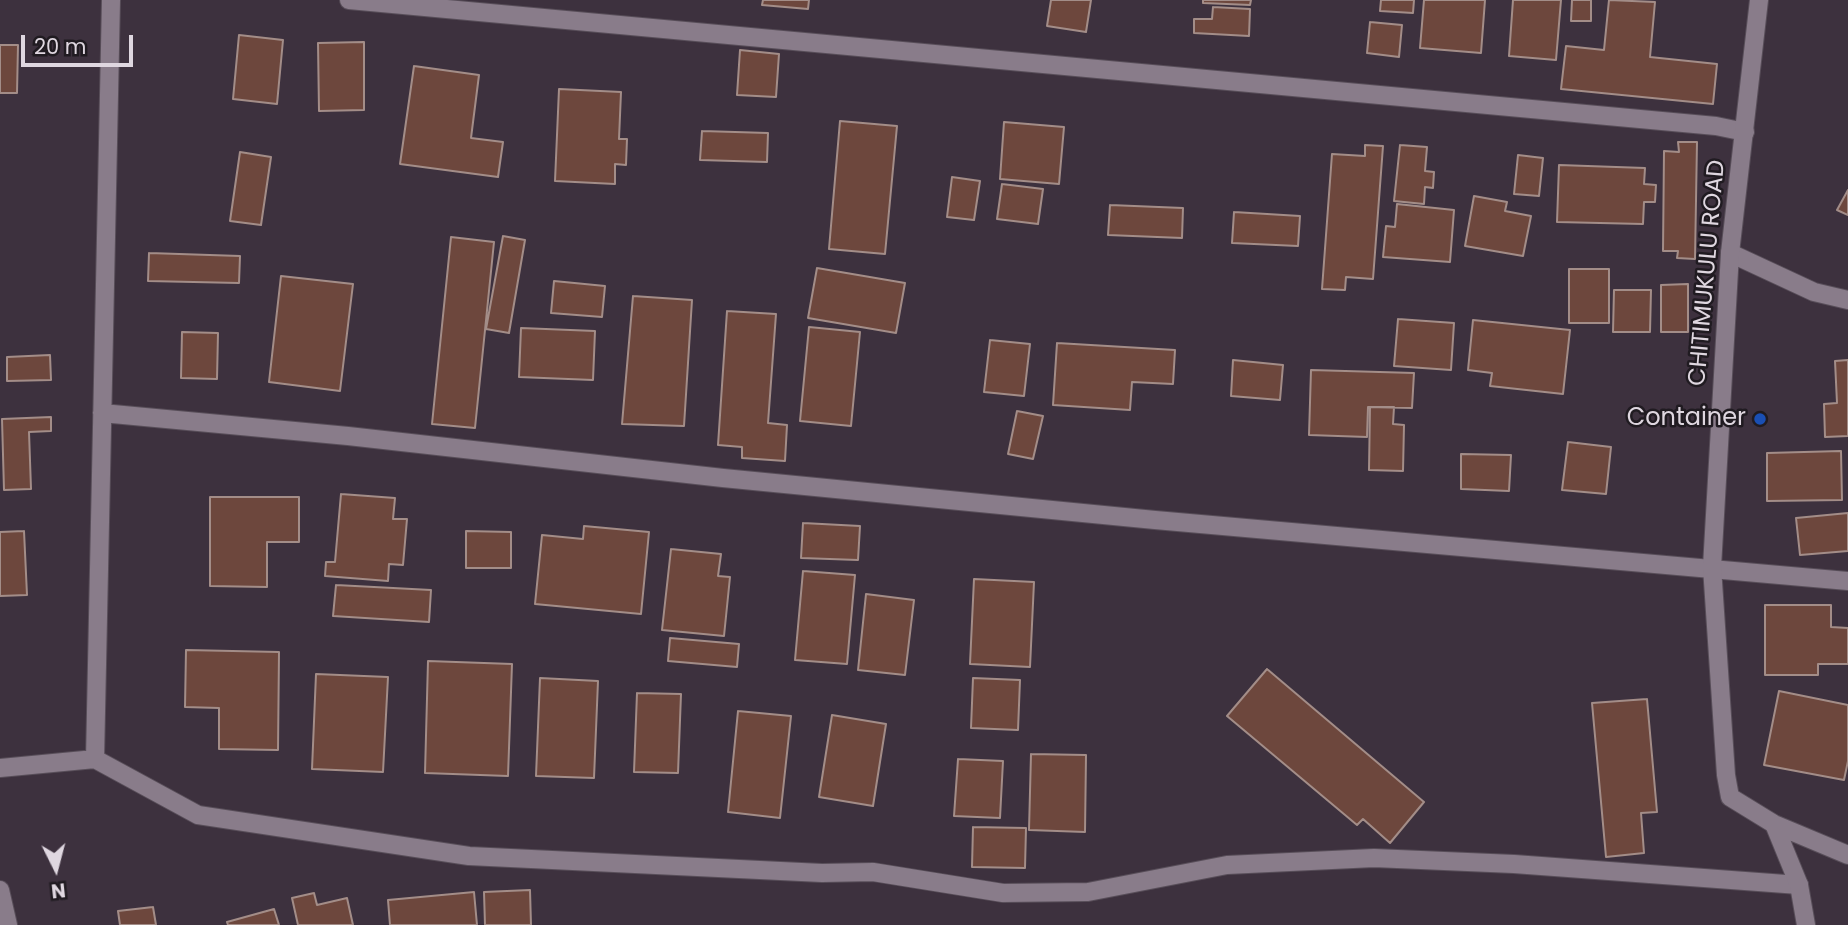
<!DOCTYPE html>
<style>
body{margin:0}
#map{position:relative;width:1848px;height:925px;overflow:hidden;background:#3d313e;font-family:Poppins,sans-serif}
canvas{display:block}
.north{position:absolute;left:21px;top:834px;width:70px;height:70px;-webkit-text-stroke:5px #201b21;paint-order:stroke;rotate:174deg;font-size:19px;font-weight:700;line-height:28px;text-align:center;color:#dfd7e0}
.north::after{content:'';display:block;margin:auto;width:24px;height:32px;background:#dfd7e0;clip-path:polygon(50% 0,100% 100%,50% 72%,0 100%)}
.scale{position:absolute;left:21px;top:35px;width:112px;height:32px;box-sizing:border-box;border:4px solid #dfd7e0;border-top:0;padding-left:9px;font-size:21px;line-height:24px;white-space:nowrap;color:#dfd7e0;-webkit-text-stroke:5px #201b21;paint-order:stroke}
</style>
<div id="map">
<canvas width="1848" height="925"></canvas>
<div class="north">N</div>
<div class="scale">20 m</div>
</div>
<script>
const c = document.querySelector('canvas').getContext('2d');
c.lineJoin = 'round';
function fill(path, color) {
  c.fillStyle = color;
  c.fill(path, 'evenodd');
}
function poly(rows) {
  const path = new Path2D();
  for (const r of rows) {
    path.moveTo(r[0], r[1]);
    for (let i = 2; i < r.length; i += 2) path.lineTo(r[i], r[i + 1]);
  }
  return path;
}
function strokePath(path, color, width, dash) {
  c.strokeStyle = color;
  c.lineWidth = width;
  c.lineCap = dash ? 'butt' : 'round';
  c.setLineDash(dash || []);
  c.stroke(path);
}
function label(font, color, halo, rows, align = 'center') {
  c.font = font + ' Poppins,sans-serif';
  c.lineWidth = 5;
  c.setLineDash([]);
  c.textBaseline = 'middle';
  c.strokeStyle = halo;
  c.fillStyle = color;
  for (const [text, x, y, turn = 0] of rows) {
    c.save();
    c.translate(x, y);
    c.rotate((+turn || 0) * Math.PI / 180);
    c.textAlign = isNaN(turn) ? turn : align;
    if (halo) c.strokeText(text, 0, 0);
    c.fillText(text, 0, 0);
    c.restore();
  }
}
const building = poly([
 [763,0,809,0,808,9,762,5,763,0],
 [1051,0,1091,0,1086,32,1047,26,1051,0],
 [1203,0,1251,0,1250,5,1203,3,1203,0],
 [1381,0,1414,0,1413,13,1380,11,1381,0],
 [1424,0,1485,0,1481,53,1420,48,1424,0],
 [1513,0,1561,0,1556,60,1509,56,1513,0],
 [1572,0,1591,0,1591,21,1571,21,1572,0],
 [1609,0,1655,2,1650,57,1717,64,1713,104,1561,89,1566,46,1604,50,1609,0],
 [1213,7,1250,9,1249,36,1194,33,1194,19,1212,19,1213,7],
 [1370,22,1402,25,1399,57,1367,53,1370,22],
 [239,35,283,40,277,104,233,99,239,35],
 [364,42,364,110,319,111,318,43,364,42],
 [0,45,18,45,17,93,0,93,0,45],
 [740,50,779,54,776,97,737,95,740,50],
 [414,66,479,75,471,138,503,142,498,177,400,164,414,66],
 [559,89,621,92,619,139,627,139,626,165,615,164,615,184,555,181,559,89],
 [840,121,897,126,885,254,829,249,840,121],
 [1004,122,1064,127,1059,184,1000,179,1004,122],
 [702,131,768,133,767,162,700,160,702,131],
 [1678,142,1697,142,1695,259,1677,258,1678,251,1663,251,1664,151,1679,152,1678,142],
 [1365,145,1383,146,1373,279,1346,277,1345,290,1322,289,1332,154,1365,156,1365,145],
 [1400,145,1427,147,1425,171,1434,172,1433,188,1425,187,1424,204,1394,201,1400,145],
 [240,152,271,157,261,225,230,221,240,152],
 [1518,155,1543,158,1539,196,1514,194,1518,155],
 [1559,165,1645,168,1644,184,1656,185,1655,202,1644,202,1643,224,1557,222,1559,165],
 [952,177,980,181,974,220,947,217,952,177],
 [1002,184,1043,189,1038,224,997,219,1002,184],
 [1848,190,1848,215,1837,210,1848,190],
 [1474,196,1507,202,1505,211,1531,216,1523,256,1465,246,1474,196],
 [1397,204,1454,210,1450,262,1383,257,1386,226,1395,227,1397,204],
 [1110,205,1183,208,1182,238,1108,235,1110,205],
 [1234,212,1300,216,1298,246,1232,243,1234,212],
 [503,236,525,240,509,333,486,329,503,236],
 [451,237,494,242,475,428,432,424,451,237],
 [149,253,240,256,239,283,148,281,149,253],
 [817,268,905,283,896,333,808,318,817,268],
 [1569,269,1609,269,1609,323,1569,323,1569,269],
 [281,276,353,284,340,391,269,382,281,276],
 [554,281,605,286,602,317,551,313,554,281],
 [1688,284,1688,332,1661,332,1661,285,1688,284],
 [1614,290,1651,290,1650,332,1613,332,1614,290],
 [633,296,692,300,684,426,622,424,633,296],
 [727,311,776,314,768,423,787,425,785,461,742,458,742,447,718,445,727,311],
 [1398,319,1454,323,1451,370,1394,366,1398,319],
 [1473,320,1570,330,1563,394,1490,386,1492,373,1468,370,1473,320],
 [809,327,860,332,851,426,800,421,809,327],
 [521,328,595,331,593,380,519,377,521,328],
 [182,332,218,333,217,379,181,378,182,332],
 [990,340,1030,344,1024,396,984,392,990,340],
 [1057,343,1175,350,1173,384,1132,382,1130,410,1053,405,1057,343],
 [50,355,51,380,7,381,7,357,50,355],
 [1233,360,1283,365,1280,400,1231,396,1233,360],
 [1848,360,1848,436,1825,437,1824,404,1837,403,1835,361,1848,360],
 [1311,370,1414,373,1412,408,1368,407,1367,437,1309,435,1311,370],
 [1370,407,1394,407,1393,424,1404,425,1403,471,1369,470,1370,407],
 [1017,411,1043,416,1033,459,1008,454,1017,411],
 [51,417,51,431,29,432,31,489,4,490,2,419,51,417],
 [1568,442,1611,447,1606,494,1562,490,1568,442],
 [1841,451,1842,500,1767,501,1767,453,1841,451],
 [1461,454,1511,455,1509,491,1461,489,1461,454],
 [341,494,395,498,393,519,407,519,403,565,389,564,388,581,325,576,326,562,335,562,341,494],
 [210,497,299,497,299,542,267,542,267,587,210,586,210,497],
 [1848,513,1848,551,1800,555,1796,518,1848,513],
 [803,523,860,526,858,560,801,558,803,523],
 [584,526,649,532,641,614,535,604,542,535,583,539,584,526],
 [24,531,27,595,0,596,0,532,24,531],
 [466,531,511,532,511,568,466,568,466,531],
 [671,549,721,554,718,576,730,577,724,636,662,630,671,549],
 [803,571,855,575,847,664,795,660,803,571],
 [974,579,1034,582,1030,667,970,664,974,579],
 [336,585,431,590,429,622,333,616,336,585],
 [866,594,914,600,905,675,858,670,866,594],
 [1765,605,1831,605,1831,627,1848,628,1848,664,1818,664,1818,675,1765,675,1765,605],
 [670,638,739,644,737,667,668,661,670,638],
 [186,650,279,652,278,750,219,749,219,708,185,707,186,650],
 [428,661,512,664,508,776,425,773,428,661],
 [1267,669,1424,802,1390,843,1363,819,1357,825,1227,716,1267,669],
 [316,674,388,677,383,772,312,769,316,674],
 [540,678,598,681,594,778,536,776,540,678],
 [973,678,1020,680,1018,730,971,728,973,678],
 [1779,691,1848,705,1848,761,1844,780,1764,765,1779,691],
 [637,693,681,694,678,773,634,772,637,693],
 [1647,699,1657,812,1641,813,1644,853,1606,857,1592,703,1647,699],
 [738,711,791,716,780,818,728,812,738,711],
 [832,715,886,724,873,806,819,797,832,715],
 [1031,754,1086,755,1085,832,1029,830,1031,754],
 [958,759,1003,761,1000,818,954,816,958,759],
 [973,827,1026,828,1025,868,972,867,973,827],
 [530,890,531,925,485,925,484,892,530,890],
 [474,892,477,925,390,925,388,900,474,892],
 [314,893,317,905,347,898,353,925,298,925,292,898,314,893],
 [153,907,156,925,120,925,118,911,153,907],
 [274,909,279,925,228,925,227,922,274,909]
]);
fill(building, '#6d473d');
strokePath(building, '#a38d88', 2);
const street = poly([
 [349,0,1716,126,1745,132],
 [1730,253,1814,292,1848,300],
 [102,413,348,436,723,478,1155,520,1848,581],
 [95,759,111,0],
 [0,768,95,759,198,815,469,856,822,873,873,872,1003,893,1088,892,1227,865,1374,858,1514,864,1799,885],
 [0,890,8,925]
]);
const secondary = poly([
 [1759,0,1730,253,1712,567,1726,775,1730,797,1774,824,1848,855],
 [1774,824,1799,885,1806,925]
]);
strokePath(street, '#584e59', 20);
strokePath(secondary, '#584e59', 20);
strokePath(street, '#897c8a', 18);
strokePath(secondary, '#897c8a', 18);
for (const [x, y, r, color] of [
 [1760,419,7,"#1a4fb4"]
]) {
  const dot = new Path2D();
  dot.arc(x, y, r, 0, 2 * Math.PI);
  c.fillStyle = color;
  c.fill(dot);
  strokePath(dot, '#201b21', 2.5);
}
label('24px', '#dfd7e0', '#201b21', [
 ["CHITIMUKULU ROAD",1708,273,-85]
]);
label('24px', '#dfd7e0', '#201b21', [
 ["Container",1746,419]
], 'right');
</script>
